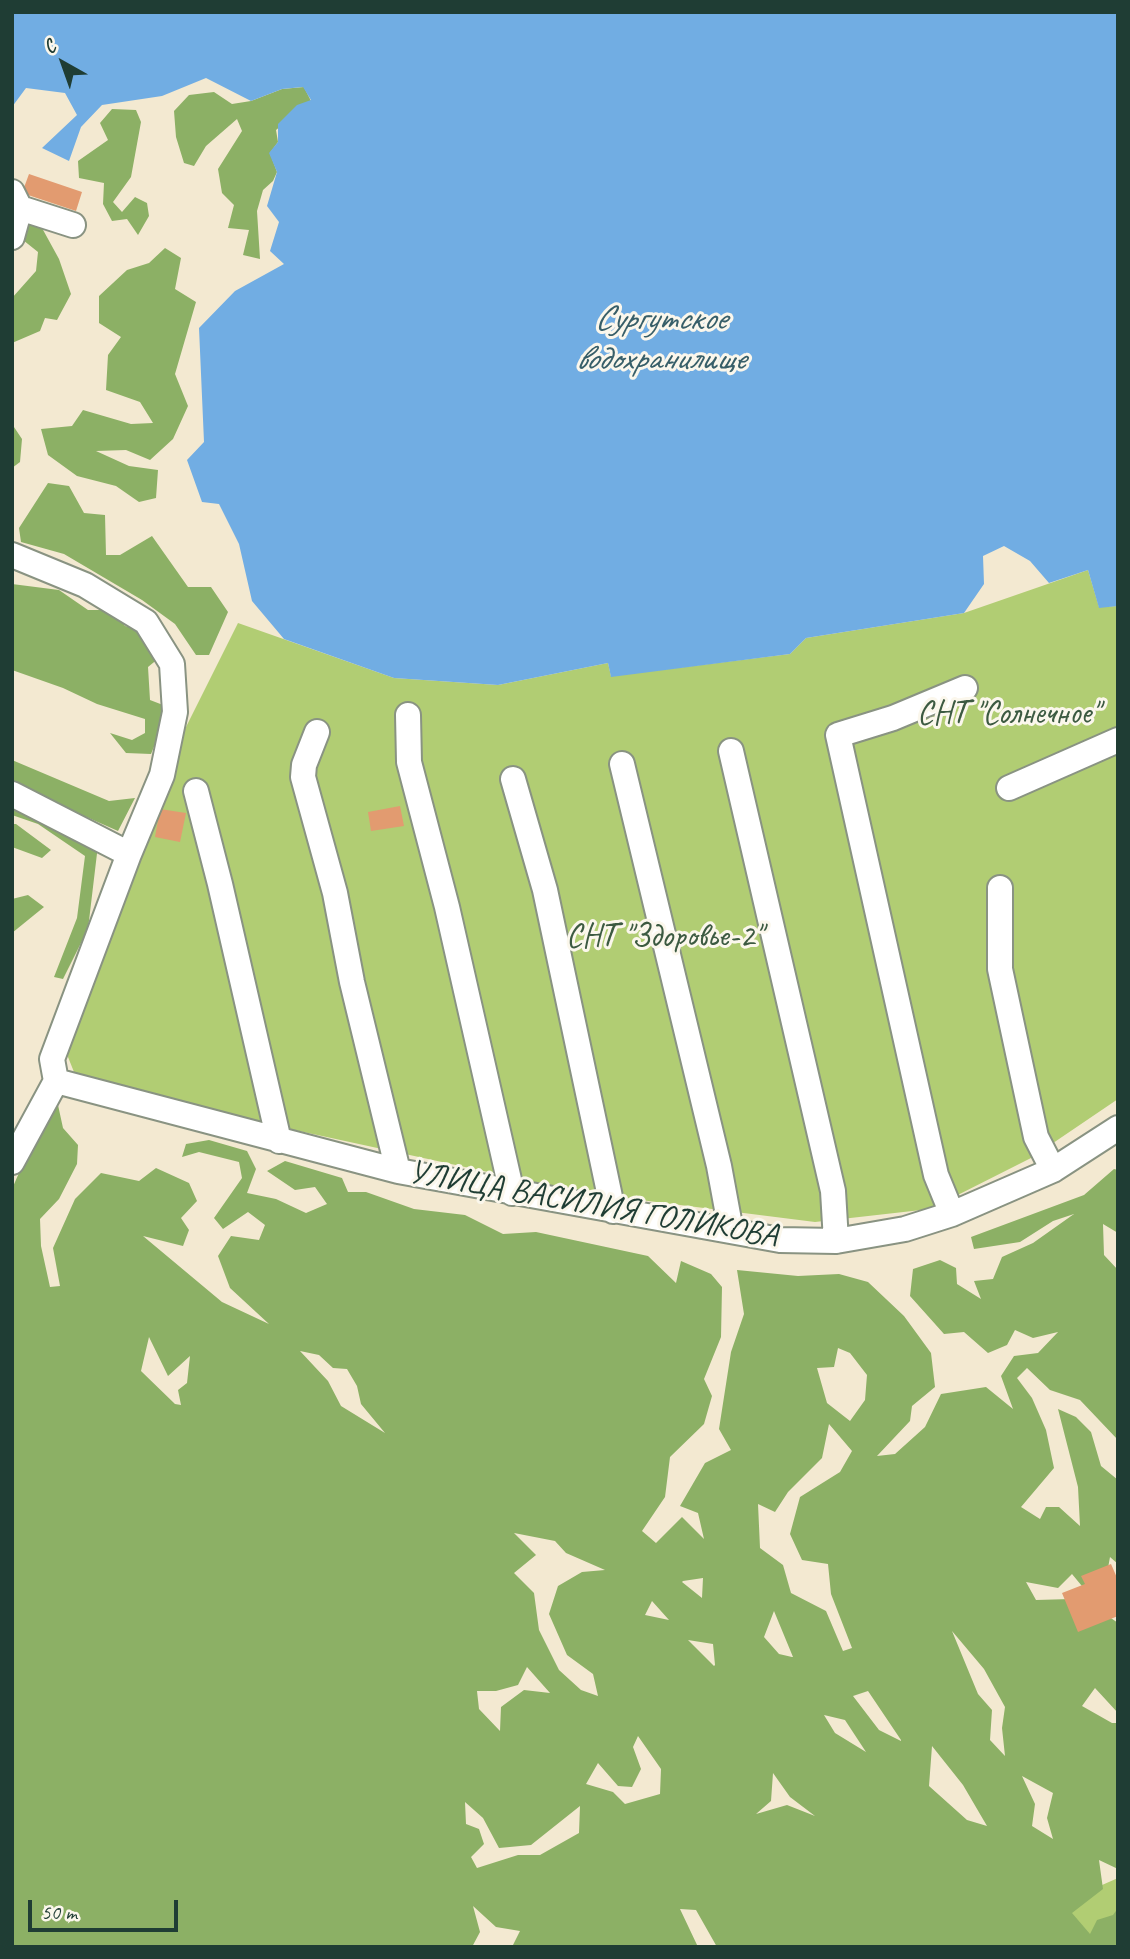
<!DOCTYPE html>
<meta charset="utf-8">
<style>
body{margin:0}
#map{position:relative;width:1130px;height:1959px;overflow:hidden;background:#f3e9d1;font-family:Caveat,sans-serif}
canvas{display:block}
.frame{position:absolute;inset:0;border:14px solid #1f3d34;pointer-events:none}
.north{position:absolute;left:28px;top:28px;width:70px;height:70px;-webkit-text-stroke:5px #fbf7ec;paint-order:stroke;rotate:320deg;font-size:19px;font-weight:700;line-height:28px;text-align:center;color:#1f3d34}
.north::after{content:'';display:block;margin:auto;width:24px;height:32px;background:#1f3d34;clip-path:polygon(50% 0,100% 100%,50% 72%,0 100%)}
.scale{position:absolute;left:28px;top:1900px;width:150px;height:32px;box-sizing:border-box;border:4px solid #1f3d34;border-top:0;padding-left:9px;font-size:21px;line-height:24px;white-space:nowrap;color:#1f3d34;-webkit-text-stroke:5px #fbf7ec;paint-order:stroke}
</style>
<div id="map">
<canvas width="1130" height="1959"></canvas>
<div class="frame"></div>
<div class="north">С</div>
<div class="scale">50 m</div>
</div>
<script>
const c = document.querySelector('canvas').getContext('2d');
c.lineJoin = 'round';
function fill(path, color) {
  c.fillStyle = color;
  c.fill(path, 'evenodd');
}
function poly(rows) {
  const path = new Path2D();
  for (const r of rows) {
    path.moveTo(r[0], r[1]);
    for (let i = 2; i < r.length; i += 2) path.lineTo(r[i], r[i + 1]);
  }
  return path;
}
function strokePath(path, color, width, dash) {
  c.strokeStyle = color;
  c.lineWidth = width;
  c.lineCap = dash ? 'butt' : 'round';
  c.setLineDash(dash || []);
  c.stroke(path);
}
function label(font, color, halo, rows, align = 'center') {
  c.font = font + ' Caveat,sans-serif';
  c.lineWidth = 6;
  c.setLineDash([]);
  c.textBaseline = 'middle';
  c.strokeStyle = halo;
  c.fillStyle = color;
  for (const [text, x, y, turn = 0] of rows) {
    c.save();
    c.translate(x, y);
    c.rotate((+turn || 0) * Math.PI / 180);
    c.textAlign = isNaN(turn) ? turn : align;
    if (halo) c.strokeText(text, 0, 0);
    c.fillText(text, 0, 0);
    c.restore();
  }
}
fill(poly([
 [1088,570,1099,607,1118,606,1118,1099,1031,1158,930,1209,815,1222,585,1193,119,1092,74,1072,66,1052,185,729,238,623,394,678,498,685,608,663,611,676,790,654,806,638,964,613],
 [1118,1878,1118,1947,961,1947]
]), '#b1cd73');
fill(poly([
 [304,87,311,101,276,130,278,142,270,153,277,172,273,181,263,190,257,211,260,259,243,255,249,230,228,228,234,205,222,193,218,169,242,131,237,119,206,146,194,166,184,163,176,137,174,111,189,95,214,92,232,104,251,101,282,89],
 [112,109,136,110,141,122,131,177,113,202,122,212,135,197,147,203,149,216,138,235,127,219,112,221,103,204,104,183,79,178,78,161,108,140,100,123],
 [26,222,42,228,59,259,71,294,57,320,45,318,40,331,12,343,12,298,36,271,38,252,23,240],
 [165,248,181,258,175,289,196,302,175,374,188,406,173,439,150,460,126,450,96,451,129,466,158,470,156,498,139,502,116,486,77,476,48,455,41,429,72,426,83,410,131,424,153,423,140,402,106,390,108,355,121,337,99,323,99,296,127,270,149,263],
 [12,424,22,439,20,462,12,468],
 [48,483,69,486,84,513,105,515,106,555,120,555,152,536,188,587,211,587,228,612,209,655,196,655,175,624,142,600,64,554,21,542,19,528],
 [12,584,59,590,88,610,114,610,125,626,139,629,159,658,148,667,150,700,163,705,165,720,151,754,126,753,110,733,132,740,145,733,145,719,97,704,63,688,12,670],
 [12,760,109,801,135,798,118,831,12,784],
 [12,801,98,845,88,929,63,979,54,977,77,918,85,856,38,824,12,815],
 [12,824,16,824,51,850,42,858,12,847],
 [28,895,44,907,12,933,12,899],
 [58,1105,63,1128,78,1145,77,1164,59,1199,40,1219,41,1246,50,1287,60,1286,53,1248,75,1199,101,1173,139,1181,156,1168,189,1183,197,1201,181,1218,189,1230,183,1246,143,1236,222,1302,269,1324,230,1288,218,1256,231,1236,259,1240,265,1225,248,1212,223,1229,214,1218,242,1178,239,1162,199,1152,182,1157,186,1144,209,1140,247,1151,256,1169,247,1193,276,1199,306,1213,327,1204,315,1187,295,1190,267,1171,285,1161,342,1178,348,1192,366,1192,414,1209,465,1215,503,1234,536,1232,648,1256,676,1283,681,1261,711,1274,722,1287,721,1337,704,1379,712,1396,704,1424,670,1457,665,1497,642,1531,656,1543,682,1517,704,1539,698,1513,680,1506,705,1463,731,1450,719,1429,731,1352,744,1314,737,1270,798,1276,839,1274,868,1282,904,1316,931,1353,935,1387,912,1406,910,1421,877,1456,895,1454,925,1427,941,1394,986,1387,1013,1409,1001,1376,1014,1356,1038,1353,1058,1332,1033,1338,1015,1330,1007,1345,988,1353,964,1332,944,1334,910,1296,913,1269,940,1260,956,1268,957,1284,981,1299,974,1281,993,1279,1002,1257,1033,1243,1074,1214,1053,1221,1020,1242,974,1249,971,1237,1084,1195,1114,1169,1118,1170,1118,1233,1103,1224,1104,1255,1118,1270,1118,1440,1080,1400,1050,1390,1027,1368,1017,1378,1032,1398,1046,1430,1054,1468,1021,1507,1040,1519,1046,1507,1059,1507,1080,1526,1078,1487,1058,1409,1076,1417,1091,1432,1101,1466,1118,1480,1118,1564,1110,1557,1104,1590,1086,1591,1072,1574,1058,1588,1026,1582,1036,1600,1071,1599,1091,1604,1118,1623,1118,1713,1095,1688,1082,1706,1112,1723,1118,1723,1118,1869,1099,1860,1103,1889,1072,1913,1090,1934,1097,1920,1113,1915,1118,1908,1118,1947,717,1947,696,1910,680,1909,698,1947,512,1947,520,1931,496,1927,473,1906,480,1932,472,1947,12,1947,12,1189,43,1117],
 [149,1337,168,1376,190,1356,187,1383,178,1390,181,1405,175,1404,141,1371],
 [838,1348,850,1353,867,1375,865,1400,850,1421,827,1403,817,1368,834,1367],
 [300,1351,319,1355,333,1368,347,1369,357,1386,361,1404,385,1433,341,1406,328,1381],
 [829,1424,852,1451,840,1472,800,1497,790,1534,802,1560,828,1564,831,1594,852,1648,843,1651,826,1611,791,1593,783,1565,760,1548,758,1504,775,1512,788,1492,822,1458],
 [514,1533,555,1541,566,1553,605,1570,582,1572,558,1586,549,1614,567,1655,593,1674,598,1696,581,1690,559,1670,539,1630,534,1593,514,1573,536,1555],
 [703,1578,702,1598,682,1582,683,1581],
 [652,1601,669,1620,645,1615],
 [774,1611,793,1657,792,1657,779,1654,764,1637],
 [952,1631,984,1669,1005,1707,1002,1728,1005,1756,990,1740,992,1710,978,1694],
 [688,1640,713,1644,715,1665,714,1666],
 [527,1667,550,1693,524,1690,501,1707,500,1731,479,1709,477,1691,496,1691,518,1685],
 [868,1691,901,1740,901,1741,879,1730,853,1696],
 [824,1715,845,1720,866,1752,835,1733],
 [638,1736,661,1769,660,1794,625,1804,613,1792,586,1784,598,1763,618,1786,632,1787,641,1769,633,1747],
 [932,1746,963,1785,987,1826,967,1820,929,1786],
 [773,1773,790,1797,815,1816,787,1805,756,1814,771,1801],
 [1022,1776,1053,1793,1047,1818,1053,1839,1032,1826,1035,1804],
 [465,1802,483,1818,499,1848,531,1845,580,1806,579,1833,540,1855,518,1855,477,1868,471,1857,484,1844,479,1829,466,1824]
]), '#8cb065');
fill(poly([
 [12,12,1118,12,1118,606,1099,608,1088,570,1049,583,1030,561,1004,546,983,556,984,584,964,613,806,638,790,654,611,677,608,663,498,685,394,678,284,639,252,601,239,544,219,504,202,502,187,460,204,442,199,328,235,291,284,264,270,251,279,222,267,206,277,172,269,153,278,142,278,124,297,105,311,100,303,87,282,89,251,101,206,78,162,96,102,105,81,127,69,161,42,148,77,115,65,93,26,88,12,107]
]), '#71ade3');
fill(poly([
 [29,174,82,192,76,211,22,193],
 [400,806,404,826,371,831,368,812],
 [160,809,186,813,180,842,155,837],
 [1111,1564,1118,1580,1118,1616,1078,1632,1062,1593,1085,1584,1081,1576]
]), '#e29b70');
const minor = poly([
 [12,192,20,208,73,225],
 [12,237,20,208],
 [12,555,85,585,146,622,172,664,175,712,162,775,129,854,52,1059,56,1081,12,1162],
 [408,715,409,762,447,907,512,1193],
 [317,732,304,765,303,777,335,893,352,982,398,1171],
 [731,751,833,1191,836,1241],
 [622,764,719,1166,731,1231],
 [513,779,545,890,613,1211],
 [1009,788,1118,740],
 [196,791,220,884,279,1141],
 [12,794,129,854],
 [1000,888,1000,969,1036,1137,1053,1170],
 [56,1081,398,1171,780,1240,836,1241,905,1229,952,1214,1053,1170,1118,1128],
 [952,1214,936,1175,838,735,893,718,965,688]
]);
strokePath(minor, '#899382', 28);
strokePath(minor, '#fff', 24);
label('33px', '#3c5a41', '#fbf7ec', [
 ["СНТ \"Солнечное\"",1008,714],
 ["СНТ \"Здоровье-2\"",664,937]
]);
label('33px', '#1f3d34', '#fbf7ec', [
 ["УЛИЦА ВАСИЛИЯ ГОЛИКОВА",593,1205,10]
]);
label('italic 35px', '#385f69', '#fbf7ec', [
 ["Сургутское",660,320],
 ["водохранилище",660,360]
]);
</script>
